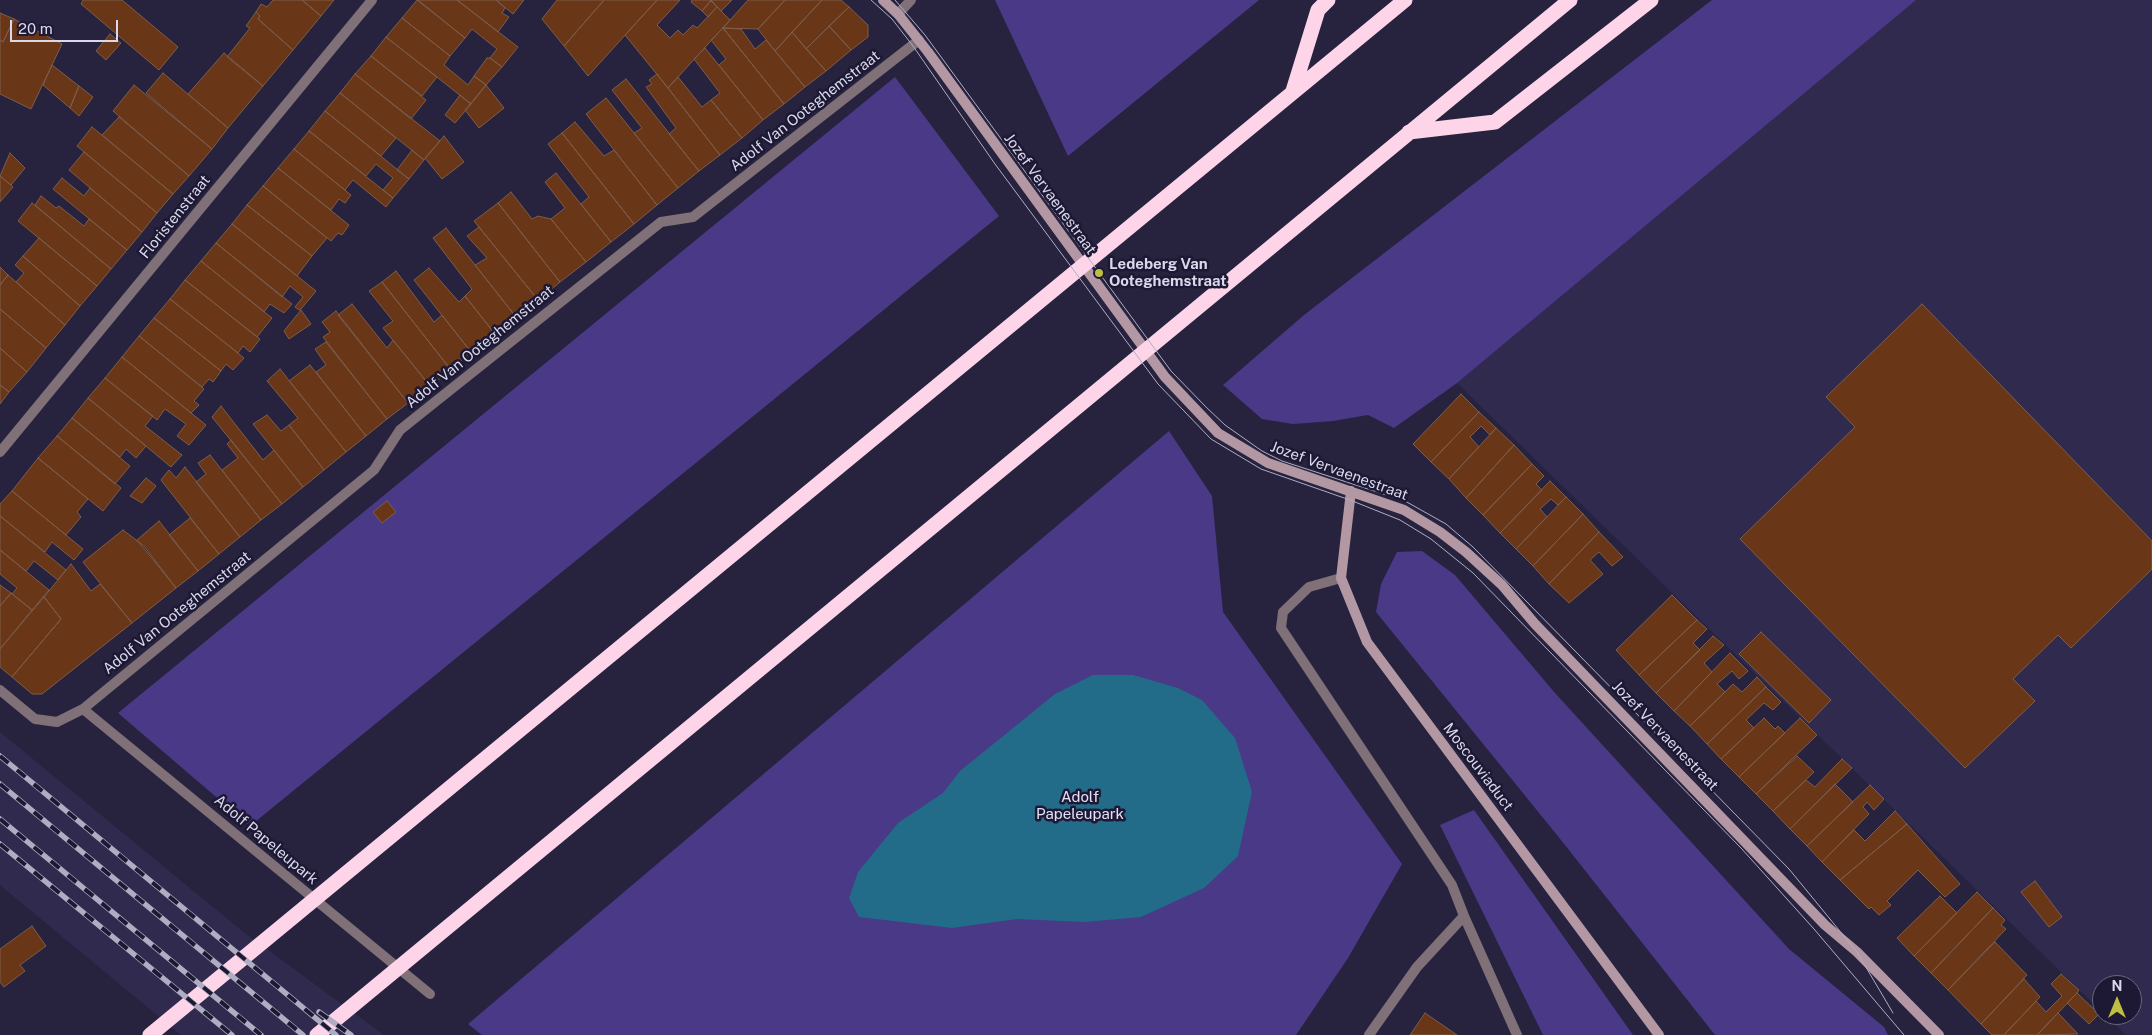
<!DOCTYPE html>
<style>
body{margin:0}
#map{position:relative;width:2152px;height:1035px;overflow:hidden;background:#27233f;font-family:"Public Sans",sans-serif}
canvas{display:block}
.north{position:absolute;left:2092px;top:975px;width:50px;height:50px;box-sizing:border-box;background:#1d1934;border:1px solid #69667e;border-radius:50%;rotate:0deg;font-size:14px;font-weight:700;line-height:20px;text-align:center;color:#dad9ec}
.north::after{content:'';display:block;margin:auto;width:18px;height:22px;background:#bfbe42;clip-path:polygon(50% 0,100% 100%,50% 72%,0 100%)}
.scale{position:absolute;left:10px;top:20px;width:108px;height:22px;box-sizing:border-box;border:2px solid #dad9ec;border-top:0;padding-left:6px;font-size:15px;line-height:18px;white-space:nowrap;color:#dad9ec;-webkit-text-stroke:4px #1d1934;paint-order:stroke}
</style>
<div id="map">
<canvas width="2152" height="1035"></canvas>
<div class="north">N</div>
<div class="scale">20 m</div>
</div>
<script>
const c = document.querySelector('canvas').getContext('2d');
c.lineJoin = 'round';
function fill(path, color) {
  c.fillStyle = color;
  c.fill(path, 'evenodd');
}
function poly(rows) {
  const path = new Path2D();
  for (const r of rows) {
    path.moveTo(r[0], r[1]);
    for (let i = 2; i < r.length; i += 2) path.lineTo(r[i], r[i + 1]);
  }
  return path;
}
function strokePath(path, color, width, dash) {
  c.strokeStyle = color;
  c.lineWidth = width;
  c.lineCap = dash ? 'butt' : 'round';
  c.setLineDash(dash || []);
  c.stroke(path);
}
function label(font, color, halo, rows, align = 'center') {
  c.font = font + ' "Public Sans",sans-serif';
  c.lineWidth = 5;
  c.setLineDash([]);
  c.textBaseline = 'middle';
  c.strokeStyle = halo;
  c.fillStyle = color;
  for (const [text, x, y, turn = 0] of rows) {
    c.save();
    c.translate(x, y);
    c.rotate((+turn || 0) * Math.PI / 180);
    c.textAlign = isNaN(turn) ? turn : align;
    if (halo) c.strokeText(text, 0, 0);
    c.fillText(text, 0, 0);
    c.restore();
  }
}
fill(poly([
 [1916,0,2152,0,2152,1035,2126,1035,2105,1015,2132,1015,2132,985,2102,985,2102,1012,1457,383],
 [0,732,242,931,384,1035,181,1035,0,885]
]), '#302b4e');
fill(poly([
 [995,0,1259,0,1068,156],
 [1712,0,1916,0,1457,383,1394,428,1368,415,1333,421,1293,424,1262,419,1223,385,1304,315],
 [895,77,999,216,250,826,118,713],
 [1169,431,1212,496,1223,612,1402,864,1348,958,1296,1035,482,1035,468,1024],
 [1422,551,1455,575,1555,693,1789,949,1884,1027,1888,1035,1715,1035,1557,835,1376,612,1381,584,1397,552],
 [1474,810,1633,1035,1543,1035,1440,825]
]), '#493987');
fill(poly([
 [1093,675,1133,675,1178,688,1202,700,1235,738,1252,792,1238,856,1204,888,1141,917,1085,922,1017,919,952,928,859,917,849,898,858,872,898,823,943,793,960,771,1055,694]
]), '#226c89');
const building = poly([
 [83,0,122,0,178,47,159,70,81,4,83,0],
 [273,0,302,0,321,16,293,50,258,19,260,16,256,12,261,4,267,7,273,0],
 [302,0,334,0,321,16,302,0],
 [417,0,465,38,450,56,402,18,417,0],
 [418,0,457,0,518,47,502,67,490,58,497,49,472,29,465,38,418,0],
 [457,0,496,0,505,8,502,13,509,17,498,32,457,0],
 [496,0,524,0,513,14,496,0],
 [557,0,604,0,564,46,542,19,557,0],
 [604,0,657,0,588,76,564,46,604,0],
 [657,0,680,0,657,25,670,38,678,30,683,35,693,25,697,28,717,7,730,20,668,88,625,35,657,0],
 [692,0,711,0,702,11,691,2,692,0],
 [711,0,732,0,721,11,711,0],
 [748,0,785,0,758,29,723,28,748,0],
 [785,0,822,0,775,51,758,29,785,0],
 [822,0,841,0,849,7,806,49,792,32,822,0],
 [711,1,717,7,708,17,702,11,711,1],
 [849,7,868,25,868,37,851,50,829,26,849,7],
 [256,12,260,16,258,19,293,50,263,86,227,57,250,28,246,26,256,12],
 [0,13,14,19,3,42,0,40,0,13],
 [402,18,450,56,444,65,468,85,474,76,486,85,471,104,386,37,402,18],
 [14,19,62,44,31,109,0,94,0,40,3,42,14,19],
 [829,26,851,50,826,71,806,49,829,26],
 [723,28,784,104,763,120,719,65,726,59,711,40,723,28],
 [723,28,741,29,755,49,766,40,805,87,784,104,723,28],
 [792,32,826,71,805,87,775,51,792,32],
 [110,34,121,43,106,60,96,51,110,34],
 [386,37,437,77,422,96,371,56,386,37],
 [705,48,763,120,742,138,711,100,720,93,694,59,705,48],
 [224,53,263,86,228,128,188,94,224,53],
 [371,56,426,100,411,119,355,74,371,56],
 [487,58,490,58,502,67,486,85,474,76,487,58],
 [52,65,79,86,70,108,43,85,52,65],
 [163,73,228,128,212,149,146,93,163,73],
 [355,74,440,141,424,160,340,93,355,74],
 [657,74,720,155,699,171,669,134,676,128,646,87,652,84,649,80,657,74],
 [678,77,702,107,711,100,742,138,720,155,668,88,678,77],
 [626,79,699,171,678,188,634,133,642,128,612,90,626,79],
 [134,85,212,149,189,176,113,111,134,85],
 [486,85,504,108,479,128,465,110,486,85],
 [79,86,93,97,79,116,70,108,79,86],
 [340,93,396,138,381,156,325,111,340,93],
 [460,95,471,104,455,123,445,115,460,95],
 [606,98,678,188,657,205,586,114,606,98],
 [325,111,409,179,393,198,383,190,393,178,376,164,366,176,309,131,325,111],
 [119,117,189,176,173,194,102,135,119,117],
 [575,122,604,156,614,150,657,205,634,224,562,133,575,122],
 [92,127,173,194,157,213,77,146,92,127],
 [309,131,393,198,386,207,353,180,345,190,294,149,309,131],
 [562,133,634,224,611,242,581,204,589,197,548,144,562,133],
 [444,136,464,162,442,179,425,158,444,136],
 [294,149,351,195,345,203,339,199,331,210,278,168,294,149],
 [412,150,424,160,409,179,397,170,412,150],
 [84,152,157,213,142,232,69,170,84,152],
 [10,153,25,168,11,185,0,176,10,153],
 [278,168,349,225,342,235,338,233,331,241,263,186,278,168],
 [556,173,611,242,586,262,551,219,565,208,545,182,556,173],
 [0,176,13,187,0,202,0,176],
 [62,178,84,196,90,188,142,232,127,250,53,189,62,178],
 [263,186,327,238,312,256,247,205,263,186],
 [511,192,532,219,538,216,551,219,586,262,560,282,498,203,511,192],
 [41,196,56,208,59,206,84,226,89,219,127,250,111,269,35,205,41,196],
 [32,203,111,269,97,286,18,221,32,203],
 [498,203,560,282,538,300,474,221,498,203],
 [247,205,312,256,297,276,232,224,247,205],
 [232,224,316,291,301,309,299,310,295,307,303,297,290,286,282,297,216,243,232,224],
 [479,227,538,300,516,317,475,265,487,258,467,236,479,227],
 [446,228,516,317,495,334,465,296,472,289,433,238,446,228],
 [39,238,97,286,80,306,23,256,39,238],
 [216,243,292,304,284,313,270,304,264,312,201,261,216,243],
 [23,256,80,306,65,325,16,282,24,273,15,265,23,256],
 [201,261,272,318,257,337,185,280,201,261],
 [0,267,8,275,0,285,0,267],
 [429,268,459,302,465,296,495,334,471,352,414,280,429,268],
 [396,271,434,322,442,315,471,352,451,370,382,282,396,271],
 [8,275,65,325,46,348,0,309,0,285,8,275],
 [185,280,260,339,250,352,243,346,238,353,170,299,185,280],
 [382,282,451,370,430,386,383,328,393,321,369,291,382,282],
 [170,299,244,358,233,370,226,364,221,371,154,318,170,299],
 [352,304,387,348,393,340,430,386,408,403,338,315,352,304],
 [1922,304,2152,541,2152,569,2071,648,2058,635,2013,679,2035,701,1965,768,1740,539,1855,427,1826,397,1922,304],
 [0,309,46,348,27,372,0,348,0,309],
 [301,310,311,324,289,339,284,331,301,310],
 [336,311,408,403,387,419,323,337,330,332,322,322,336,311],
 [154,318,221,371,213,382,209,379,202,387,139,336,154,318],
 [139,336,204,389,194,401,199,405,191,413,122,357,139,336],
 [326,342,387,419,366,436,316,372,326,365,315,349,326,342],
 [0,348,27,372,9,392,0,385,0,348],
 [122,357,206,425,189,445,177,436,186,424,165,409,157,420,105,378,122,357],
 [310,365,366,436,346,452,289,381,310,365],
 [280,369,346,452,324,470,289,425,298,418,267,381,280,369],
 [105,378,153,416,145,426,182,455,171,467,88,398,105,378],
 [0,385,9,392,0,404,0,385],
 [1461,394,1479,412,1431,462,1413,444,1461,394],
 [88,398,146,446,136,458,126,449,120,457,72,418,88,398],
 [221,406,263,460,274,450,303,487,282,504,212,417,221,406],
 [1479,412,1496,428,1490,435,1481,426,1470,437,1479,447,1449,479,1431,462,1479,412],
 [267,415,281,431,289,425,324,470,303,487,253,424,267,415],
 [72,418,130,466,115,484,57,436,72,418],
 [1496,428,1514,445,1466,498,1449,479,1496,428],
 [57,436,121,488,103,511,38,458,57,436],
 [231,440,282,504,261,520,222,470,238,458,227,444,231,440],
 [1514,445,1532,464,1483,515,1466,498,1514,445],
 [210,455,261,520,240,537,196,482,206,474,198,463,210,455],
 [38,458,88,499,77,512,81,517,66,535,12,491,38,458],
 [1532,464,1544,476,1536,484,1542,490,1500,533,1483,515,1532,464],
 [185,467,240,537,219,554,161,480,169,470,176,478,185,467],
 [146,478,156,486,142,503,130,496,146,478],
 [1550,481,1566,497,1558,505,1551,499,1540,509,1547,517,1516,549,1500,533,1550,481],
 [12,491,83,549,74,560,52,542,45,552,0,516,0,504,12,491],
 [1566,497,1583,514,1533,566,1516,549,1566,497],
 [387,501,396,512,382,523,373,512,387,501],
 [1583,514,1599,532,1549,584,1533,566,1583,514],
 [0,516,66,570,58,580,34,561,26,571,0,550,0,516],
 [190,518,219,554,198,571,169,535,190,518],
 [159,521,198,571,176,588,137,540,159,521],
 [123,530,144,546,176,588,132,623,83,562,123,530],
 [1599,532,1623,557,1612,566,1599,552,1590,560,1603,574,1569,603,1549,584,1599,532],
 [0,550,49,590,32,610,12,594,17,588,0,574,0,550],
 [71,564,91,591,100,584,132,623,42,694,32,694,12,677,61,619,44,597,71,564],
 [0,585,11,593,0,606,0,585],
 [11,593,32,610,0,649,0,606,11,593],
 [1672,595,1697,620,1639,675,1616,650,1672,595],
 [44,597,61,619,12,677,0,667,0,649,44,597],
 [1697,620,1707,629,1693,643,1700,650,1656,693,1639,675,1697,620],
 [1761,632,1831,700,1809,723,1739,654,1761,632],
 [1713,636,1724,645,1704,663,1712,672,1674,711,1656,693,1713,636],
 [1730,653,1748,671,1739,679,1732,671,1717,684,1725,692,1690,726,1674,711,1730,653],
 [1757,677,1766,687,1707,744,1690,726,1733,684,1742,692,1757,677],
 [1766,687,1781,702,1773,710,1764,703,1746,720,1754,728,1721,759,1707,744,1766,687],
 [1764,718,1775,729,1778,726,1785,733,1739,777,1721,759,1764,718],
 [1800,718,1817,735,1756,794,1739,777,1800,718],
 [1797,756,1814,772,1773,811,1756,794,1797,756],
 [1842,759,1852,768,1790,829,1773,811,1806,780,1815,787,1842,759],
 [1835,784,1853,802,1807,846,1790,829,1835,784],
 [1870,785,1884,799,1874,810,1867,802,1863,807,1869,814,1822,862,1807,846,1870,785],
 [1895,811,1907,824,1840,880,1822,862,1854,830,1865,841,1895,811],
 [1907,824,1960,884,1945,897,1918,870,1887,901,1891,905,1879,915,1871,907,1869,909,1840,880,1907,824],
 [2035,881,2062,917,2049,927,2021,892,2035,881],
 [1977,892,1993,908,1931,973,1914,956,1977,892],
 [1940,896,1957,913,1914,956,1897,938,1940,896],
 [1993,908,2005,920,2001,925,2006,929,1948,990,1931,973,1993,908],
 [32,926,46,946,20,965,25,971,4,987,0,982,0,949,32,926],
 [1995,942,2027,975,1981,1024,1948,990,1995,942],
 [2061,974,2079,990,2077,993,2037,1035,2004,1035,2036,1001,2046,1012,2062,996,2051,984,2061,974],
 [2024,979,2040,997,2004,1035,1992,1035,1981,1024,2024,979],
 [2077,993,2099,1014,2089,1024,2067,1003,2077,993],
 [1425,1013,1457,1035,1410,1035,1425,1013],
 [2058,1013,2078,1034,2037,1035,2058,1013]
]);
fill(building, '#693617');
strokePath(building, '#7e5d4b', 1);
strokePath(poly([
 [898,14,911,0],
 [0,452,372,0],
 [1341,578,1309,587,1283,612,1281,628,1452,885,1464,916,1417,967,1369,1035],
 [0,690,35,719,57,722,83,709,374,470,400,430,430,406,661,222,693,217,919,40],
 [83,709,430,994],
 [1464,916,1517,1035]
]), '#807077', 10);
strokePath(poly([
 [883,0,898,14,928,52,1165,377,1218,433,1268,463,1404,510,1440,532,1466,552,1502,585,1535,624,1825,925,1857,952,1939,1035],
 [1351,491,1341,578,1367,642,1659,1035]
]), '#b398a4', 10);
strokePath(poly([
 [1293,91,1318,10,1328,0],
 [1409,132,1495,122,1651,0],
 [150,1035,1405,0],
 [317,1035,1570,0]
]), '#fed5e8', 15);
strokePath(poly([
 [871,0,892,19,913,46,995,164,1158,384,1211,439,1261,469,1350,500,1400,520,1431,539,1473,573,1741,848,1814,929,1904,1035],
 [895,0,925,35,1171,371,1206,407,1225,425,1262,451,1282,461,1405,501,1446,524,1473,547,1789,869,1857,952,1893,1013]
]), '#afadc2', 1);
const rail = poly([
 [0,756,336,1035],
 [0,784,303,1035],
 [0,819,261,1035],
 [0,844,232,1035],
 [319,1012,351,1035]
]);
strokePath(rail, '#afadc2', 5.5);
strokePath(rail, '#1d1934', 4, [11]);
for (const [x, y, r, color] of [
 [1099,273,5,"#bfbe42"]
]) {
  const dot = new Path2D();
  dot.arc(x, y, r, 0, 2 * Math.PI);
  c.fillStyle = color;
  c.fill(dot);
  strokePath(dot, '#1d1934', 2);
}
label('15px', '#dad9ec', '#1d1934', [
 ["Adolf Van Ooteghemstraat",805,111,-38],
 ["Jozef Vervaenestraat",1050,194,54],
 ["Floristenstraat",175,217,-51],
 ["Adolf Van Ooteghemstraat",480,347,-39],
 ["Jozef Vervaenestraat",1339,471,20],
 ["Adolf Van Ooteghemstraat",177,613,-39],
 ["Jozef Vervaenestraat",1665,736,46],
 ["Moscouviaduct",1478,767,53],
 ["Adolf Papeleupark",266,840,40]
]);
label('bold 15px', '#dad9ec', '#1d1934', [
 ["Ledeberg Van",1109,264],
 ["Ooteghemstraat",1109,281]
], 'left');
label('15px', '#e1dff9', '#1d1934', [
 ["Adolf",1080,797],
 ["Papeleupark",1080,814]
]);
</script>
